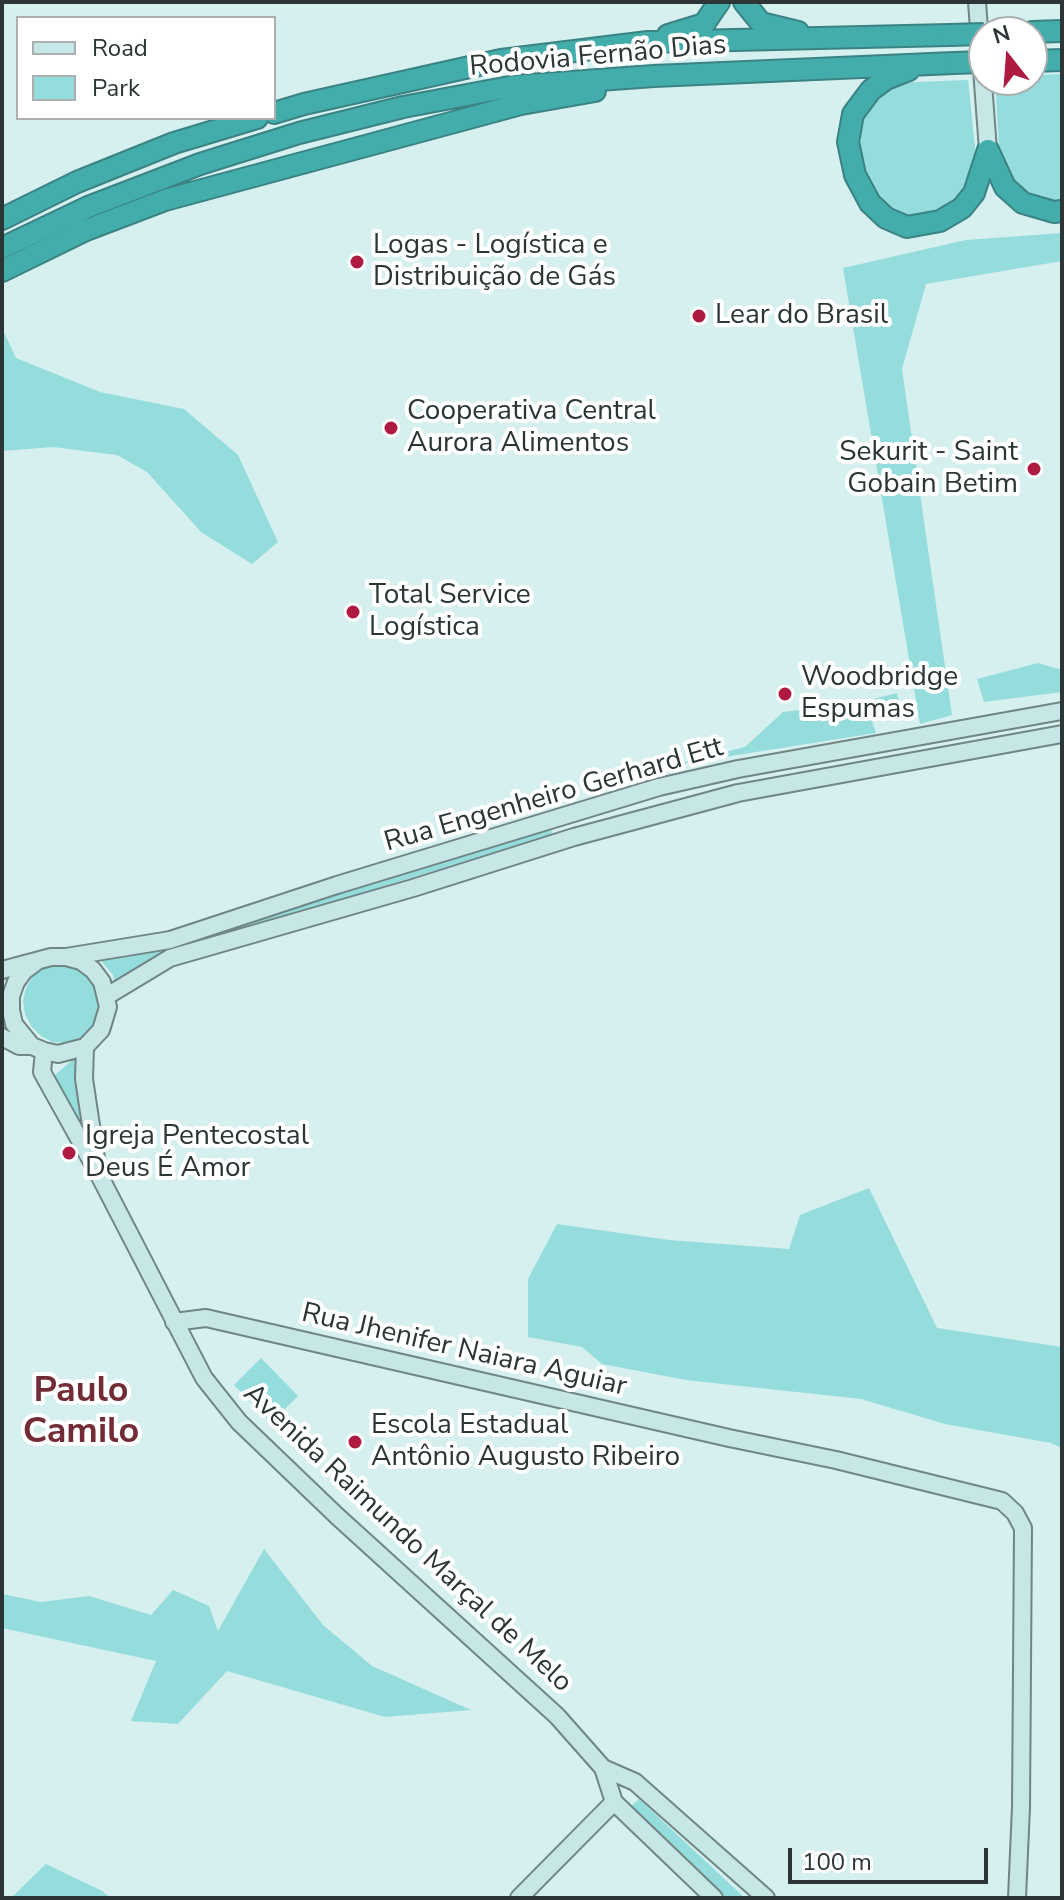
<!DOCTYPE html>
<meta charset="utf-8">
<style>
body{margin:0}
#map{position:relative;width:1064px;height:1900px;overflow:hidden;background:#d6efef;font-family:"Nunito Sans",sans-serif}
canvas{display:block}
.frame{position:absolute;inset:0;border:4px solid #2c3636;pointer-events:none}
.legend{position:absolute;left:16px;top:16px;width:260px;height:104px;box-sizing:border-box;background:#fff;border:2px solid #abafaf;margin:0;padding:10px 14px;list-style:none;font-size:24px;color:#2c3636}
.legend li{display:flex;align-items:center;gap:16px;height:40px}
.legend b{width:40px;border:2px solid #abafaf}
.north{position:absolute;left:968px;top:16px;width:80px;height:80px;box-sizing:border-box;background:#fff;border:2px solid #abafaf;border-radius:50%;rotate:343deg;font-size:22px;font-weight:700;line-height:32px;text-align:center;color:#2c3636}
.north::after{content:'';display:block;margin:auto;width:28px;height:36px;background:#ae1a40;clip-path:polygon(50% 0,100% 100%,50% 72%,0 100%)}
.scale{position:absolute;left:788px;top:1848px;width:200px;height:36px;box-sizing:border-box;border:4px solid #2c3636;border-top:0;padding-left:10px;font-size:24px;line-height:28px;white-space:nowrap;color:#2c3636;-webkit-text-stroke:6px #fff;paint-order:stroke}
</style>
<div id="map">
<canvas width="1064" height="1900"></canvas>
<div class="frame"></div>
<ul class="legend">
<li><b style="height:10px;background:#c7e6e6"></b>Road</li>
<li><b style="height:22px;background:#95dddc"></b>Park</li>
</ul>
<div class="north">N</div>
<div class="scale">100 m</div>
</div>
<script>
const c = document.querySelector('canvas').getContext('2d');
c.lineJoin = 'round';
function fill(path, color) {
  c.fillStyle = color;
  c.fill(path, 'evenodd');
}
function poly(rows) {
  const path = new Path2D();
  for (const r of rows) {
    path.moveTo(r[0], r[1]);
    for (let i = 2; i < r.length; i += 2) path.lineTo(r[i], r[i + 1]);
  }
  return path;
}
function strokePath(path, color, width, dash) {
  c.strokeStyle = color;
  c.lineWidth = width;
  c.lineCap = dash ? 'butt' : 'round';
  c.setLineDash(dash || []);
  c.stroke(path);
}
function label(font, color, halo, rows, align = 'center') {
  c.font = font + ' "Nunito Sans",sans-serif';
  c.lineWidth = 8;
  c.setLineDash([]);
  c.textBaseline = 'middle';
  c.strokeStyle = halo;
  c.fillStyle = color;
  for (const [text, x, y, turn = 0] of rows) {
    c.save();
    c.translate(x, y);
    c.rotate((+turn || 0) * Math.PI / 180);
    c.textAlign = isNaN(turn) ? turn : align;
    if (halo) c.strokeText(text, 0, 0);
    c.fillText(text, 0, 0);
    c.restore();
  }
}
fill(poly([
 [1062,74,1062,203,1059,204,1030,198,1007,176,999,147,995,80,1032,80,1032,75],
 [968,80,976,156,972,183,942,215,905,216,882,201,866,182,855,142,861,115,892,83],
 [1062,233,1062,261,926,284,902,369,952,715,920,724,843,268,966,240],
 [2,328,16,358,100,392,184,409,238,455,278,542,252,564,201,532,147,472,117,455,53,447,2,451],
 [1038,663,1062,670,1062,692,984,702,977,679],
 [897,693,901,708,870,715,876,733,668,766,745,747,783,712,862,702],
 [550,825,552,834,166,954,115,988,113,975,98,957],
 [55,962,82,965,105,996,92,1033,80,1040,67,1043,53,1042,41,1036,31,1026,25,1014,23,1001,26,988,33,976,43,967],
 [80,1053,88,1149,53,1077],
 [869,1188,937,1328,1062,1347,1062,1448,1051,1443,945,1424,861,1399,686,1380,602,1364,582,1347,528,1337,528,1279,557,1224,669,1240,789,1249,800,1215],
 [261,1358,298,1396,271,1423,234,1385],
 [264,1549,323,1625,372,1666,471,1710,385,1717,227,1671,178,1724,131,1721,156,1661,2,1628,2,1594,41,1602,89,1596,151,1615,173,1590,209,1606,218,1631],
 [639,1799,745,1898,724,1898,628,1809],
 [46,1864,102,1891,111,1898,11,1898]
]), '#95dddc');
const secondary = poly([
 [977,2,988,150],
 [66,957,170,940,337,885,659,787,738,769,1062,711],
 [2,970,51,957,66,957,81,961,93,970,102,982,108,1007,101,1030,85,1047,58,1054,44,1051,32,1046,14,1024,11,1010,11,996,16,982,24,971,36,962],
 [107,996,170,958,413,888,574,837,738,793,1062,734],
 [2,1037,19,1046,32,1046],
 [85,1047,84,1079,97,1165],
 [44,1051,42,1072,97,1171,204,1378,239,1422,337,1516,557,1716,603,1768,614,1802,714,1898],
 [174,1322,206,1318,729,1438,836,1460,1002,1501,1015,1513,1023,1528,1021,1807,1017,1898],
 [603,1768,635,1782,766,1898],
 [519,1898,614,1802]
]);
const highway = poly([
 [744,2,761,23,798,32],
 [1032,32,1062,31],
 [668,35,704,24,719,2],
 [1032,61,1062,60],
 [909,70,886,79,871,90,853,114,848,142,855,175,870,203,886,218,907,227,940,221,962,208,974,193,988,150],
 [274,113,304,104,501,60,648,42,949,35],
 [988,150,1005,187,1023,203,1054,212,1062,211],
 [2,219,77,182,174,143,257,118],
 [2,248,88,207,200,164,299,133,403,107,515,86,654,76,954,63],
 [2,271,86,230,165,200,521,104,595,91]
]);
strokePath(secondary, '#6f8685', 20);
strokePath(highway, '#3b8383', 24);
strokePath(secondary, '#c7e6e6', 16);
strokePath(highway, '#43adac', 20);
const highwayBridge = poly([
 [949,35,984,34],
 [954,63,984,62]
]);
strokePath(highwayBridge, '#3b8383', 24, []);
strokePath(highwayBridge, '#43adac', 20);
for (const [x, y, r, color] of [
 [357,262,8,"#ae1a40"],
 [699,316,8,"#ae1a40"],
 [391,428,8,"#ae1a40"],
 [1034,469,8,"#ae1a40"],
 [353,612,8,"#ae1a40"],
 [785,694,8,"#ae1a40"],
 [69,1153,8,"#ae1a40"],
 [355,1442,8,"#ae1a40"]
]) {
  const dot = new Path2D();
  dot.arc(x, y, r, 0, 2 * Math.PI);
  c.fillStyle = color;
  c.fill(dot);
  strokePath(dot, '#fff', 3);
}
label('28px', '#2c3636', '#fff', [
 ["Rodovia Fernão Dias",598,57,-5],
 ["Rua Engenheiro Gerhard Ett",554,796,-16],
 ["Rua Jhenifer Naiara Aguiar",464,1351,13],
 ["Avenida Raimundo Marçal de Melo",407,1539,43]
]);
label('28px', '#2c3636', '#fff', [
 ["Logas - Logística e",373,246],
 ["Distribuição de Gás",373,278],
 ["Lear do Brasil",715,316],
 ["Cooperativa Central",407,412],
 ["Aurora Alimentos",407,444],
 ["Sekurit - Saint",1018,453,"right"],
 ["Gobain Betim",1018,485,"right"],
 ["Total Service",369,596],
 ["Logística",369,628],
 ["Woodbridge",801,678],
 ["Espumas",801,710],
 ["Igreja Pentecostal",85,1137],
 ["Deus É Amor",85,1169],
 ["Escola Estadual",371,1426],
 ["Antônio Augusto Ribeiro",371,1458]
], 'left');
label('bold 36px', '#722c36', '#fff', [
 ["Paulo",81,1392],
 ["Camilo",81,1433]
]);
</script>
